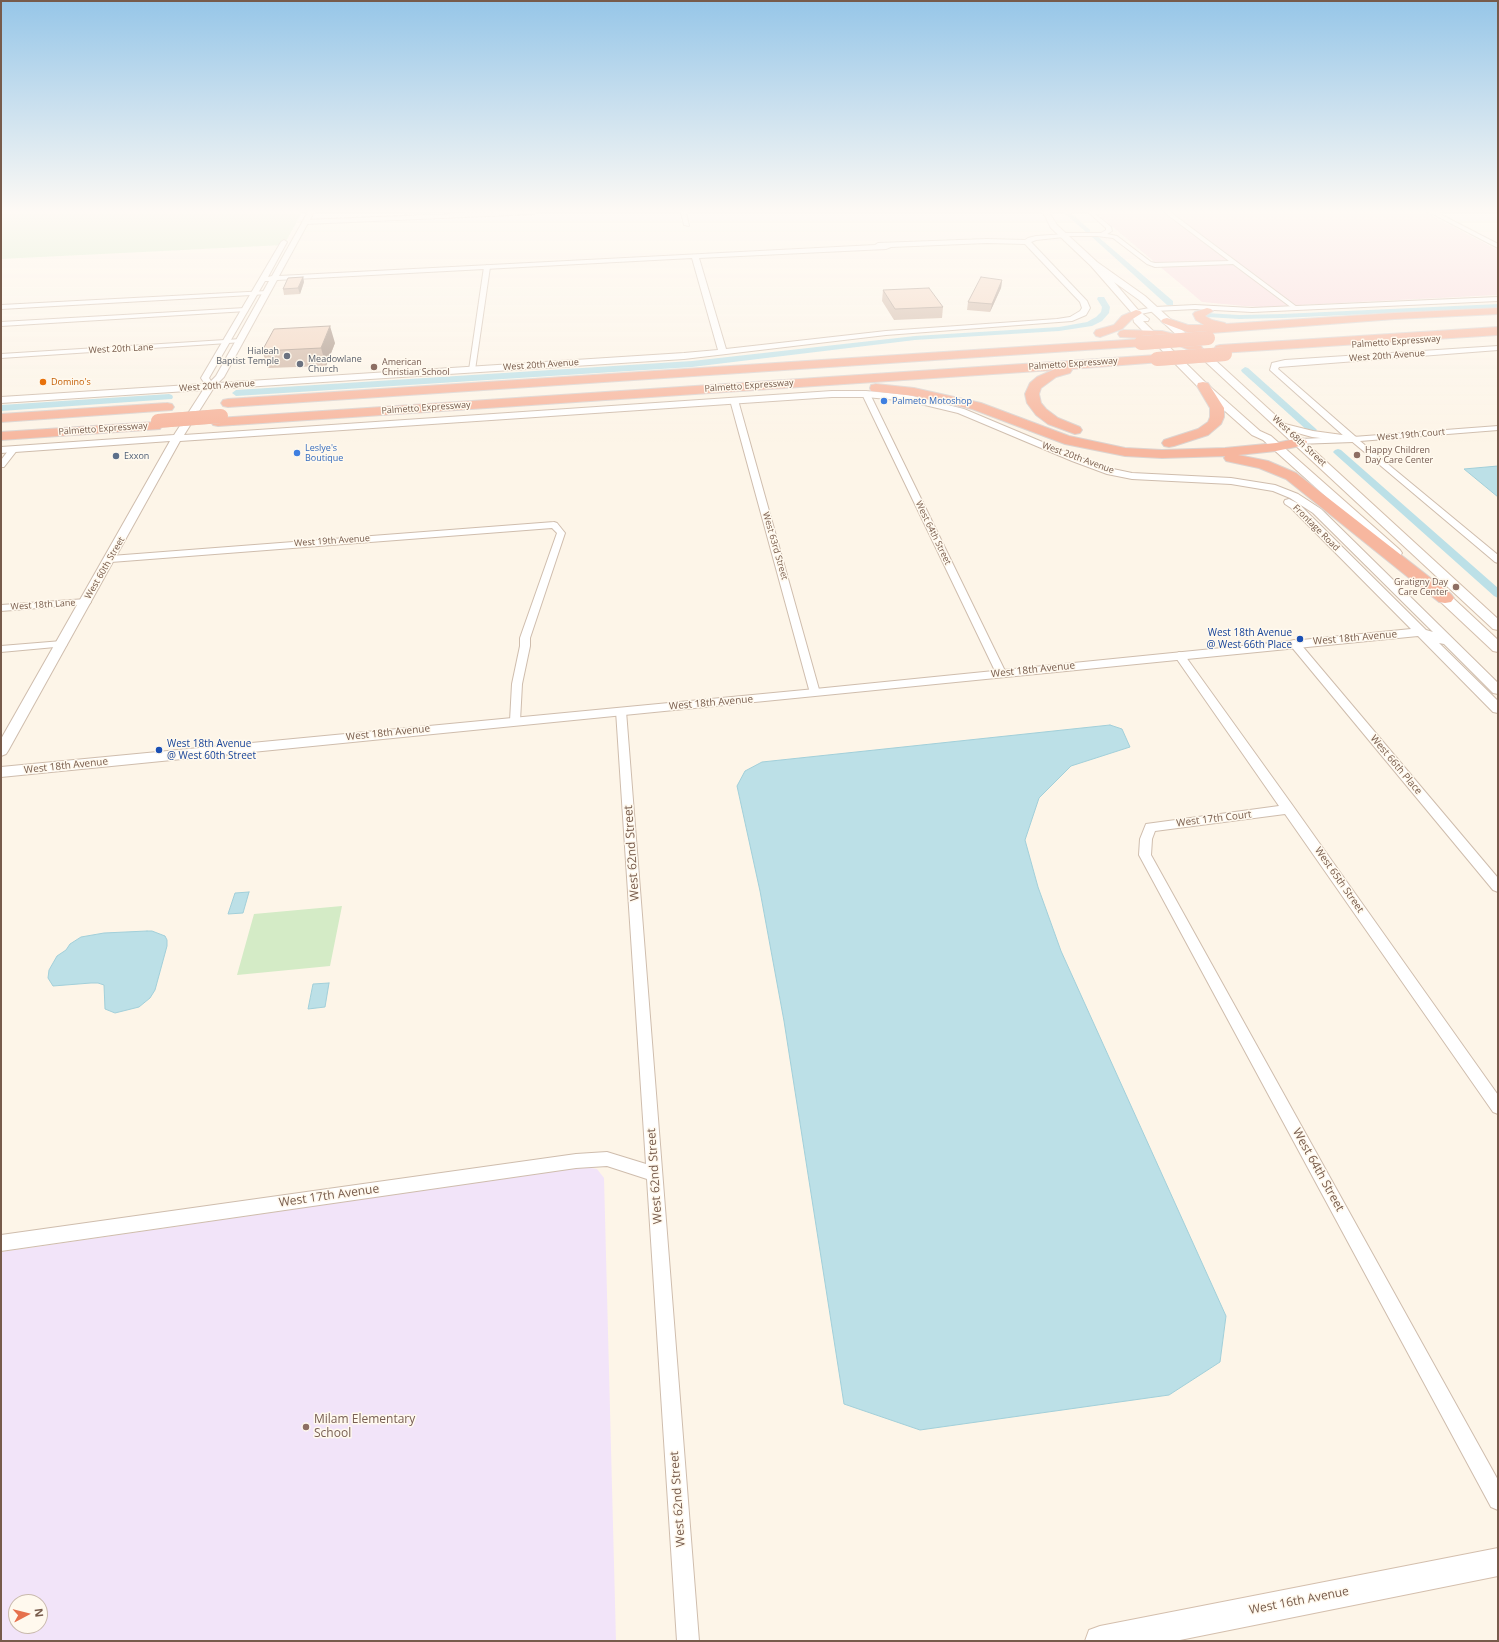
<!DOCTYPE html>
<style>
body{margin:0}
#map{position:relative;width:1499px;height:1642px;overflow:hidden;background:#fdf5e8;font-family:"Open Sans",sans-serif}
canvas{display:block}
.frame{position:absolute;inset:0;border:2px solid #775b4b;pointer-events:none}
.north{position:absolute;left:8px;top:1594px;width:40px;height:40px;box-sizing:border-box;background:#fff9ee;border:1px solid #c9baad;border-radius:50%;rotate:83deg;font-size:11px;font-weight:700;line-height:16px;text-align:center;color:#775b4b}
.north::after{content:'';display:block;margin:auto;width:14px;height:18px;background:#e6714d;clip-path:polygon(50% 0,100% 100%,50% 72%,0 100%)}
</style>
<div id="map">
<canvas width="1499" height="1642"></canvas>
<div class="frame"></div>
<div class="north">N</div>
</div>
<script>
const c = document.querySelector('canvas').getContext('2d');
c.lineJoin = 'round';
function fill(path, color) {
  c.fillStyle = color;
  c.fill(path, 'evenodd');
}
function poly(rows) {
  const path = new Path2D();
  for (const r of rows) {
    path.moveTo(r[0], r[1]);
    for (let i = 2; i < r.length; i += 2) path.lineTo(r[i], r[i + 1]);
  }
  return path;
}
function strokePath(path, color, width, dash) {
  c.strokeStyle = color;
  c.lineWidth = width;
  c.lineCap = dash ? 'butt' : 'round';
  c.setLineDash(dash || []);
  c.stroke(path);
}
function label(font, color, halo, rows, align = 'center') {
  c.font = font + ' "Open Sans",sans-serif';
  c.lineWidth = 3;
  c.setLineDash([]);
  c.textBaseline = 'middle';
  c.strokeStyle = halo;
  c.fillStyle = color;
  for (const [text, x, y, turn = 0] of rows) {
    c.save();
    c.translate(x, y);
    c.rotate((+turn || 0) * Math.PI / 180);
    c.textAlign = isNaN(turn) ? turn : align;
    if (halo) c.strokeText(text, 0, 0);
    c.fillText(text, 0, 0);
    c.restore();
  }
}
fill(poly([
 [583,1167,597,1169,604,1178,616,1641,1,1641,1,1252],
 [16,1602,40,1602,40,1626,16,1626]
]), '#f2e4f9');
fill(poly([
 [1095,212,1425,212,1498,250,1498,295,1261,307,1244,306,1202,302]
]), '#fadbde');
fill(poly([
 [1,212,302,212,284,245,1,259],
 [342,906,330,966,237,975,254,914]
]), '#d4ebc6');
const water = poly([
 [1498,466,1498,497,1464,469,1498,466],
 [1110,725,1122,729,1130,747,1071,766,1039,798,1025,840,1038,887,1061,951,1226,1316,1220,1362,1169,1395,920,1430,844,1404,784,1021,760,891,737,786,745,771,762,762,1110,725],
 [249,892,243,913,228,914,235,893,249,892],
 [147,931,152,931,165,936,167,940,167,946,155,990,150,998,139,1007,115,1013,105,1009,104,985,98,983,91,983,53,986,48,978,49,970,57,956,66,950,70,944,81,937,104,933,147,931],
 [329,983,325,1007,308,1009,313,984,329,983]
]);
fill(water, '#bce0e7');
strokePath(water, '#a2cfd9', 1);
fill(poly([
 [1063,212,1070,212,1090,230,1090,232,1086,232,1063,212],
 [1092,235,1096,235,1173,301,1173,305,1167,305,1092,237,1092,235],
 [1098,297,1104,297,1110,307,1109,313,1102,321,1092,326,1059,331,915,340,692,367,236,396,232,393,236,390,692,361,915,336,1059,327,1087,322,1096,317,1101,312,1102,307,1097,299,1098,297],
 [1498,304,1498,308,1282,318,1239,319,1207,317,1203,315,1207,313,1239,315,1282,314,1498,304],
 [1245,367,1248,368,1315,428,1317,430,1315,432,1309,432,1242,372,1241,370,1245,367],
 [169,394,172,395,173,397,172,399,1,411,1,405,169,394],
 [1338,449,1341,450,1498,588,1498,598,1494,596,1335,454,1333,452,1335,450,1338,449]
]), '#bce0e7');
const minor = poly([
 [502,212,536,212,533,214,305,224,302,222,305,220,502,212],
 [681,212,686,212,689,226,684,225,681,212],
 [1088,212,1093,212,1111,227,1112,231,1107,234,1117,236,1151,262,1155,263,1229,261,1164,212,1170,212,1297,307,1292,308,1233,264,1155,267,1147,264,1113,238,1097,236,1062,236,1062,234,1064,233,1101,233,1106,230,1106,228,1088,212],
 [1429,212,1436,212,1498,244,1498,248,1429,212],
 [487,265,490,267,475,370,472,372,469,370,484,267,487,265],
 [267,291,269,292,269,294,1,309,1,305,267,291],
 [245,308,248,310,247,311,1,326,1,322,245,308],
 [241,339,243,340,243,342,1,358,1,354,241,339],
 [863,392,866,392,870,394,1006,673,1005,675,1001,676,996,673,862,394,863,392],
 [731,398,737,398,738,400,820,693,819,695,811,695,810,693,730,400,731,398],
 [1498,426,1498,430,1360,441,1498,555,1498,563,1495,562,1349,439,1353,437,1498,426],
 [11,447,14,447,18,449,4,467,1,467,1,460,11,447],
 [554,522,557,523,565,533,530,638,530,646,522,684,520,721,515,724,510,721,512,684,520,646,520,638,557,533,552,528,111,562,106,559,111,556,554,522],
 [86,599,91,602,89,604,1,611,1,605,86,599],
 [1294,640,1298,641,1498,878,1498,892,1493,890,1290,645,1289,643,1290,641,1294,640],
 [62,641,67,644,66,646,1,652,1,646,62,641],
 [1179,652,1183,653,1293,806,1498,1095,1498,1114,1493,1112,1285,814,1155,831,1152,839,1151,855,1498,1480,1498,1510,1491,1507,1139,855,1140,839,1146,824,1279,806,1174,655,1179,652],
 [621,708,626,711,699,1641,677,1641,647,1179,607,1166,576,1168,1,1251,1,1235,576,1154,607,1152,646,1164,616,711,621,708]
]);
const tertiary = poly([
 [308,212,314,212,279,276,875,245,878,243,987,239,1025,240,1028,238,1036,236,1066,234,1067,235,1064,237,1036,240,1031,242,1087,301,1090,308,1086,315,1072,321,886,335,684,359,213,389,184,435,832,391,866,391,908,395,964,409,1078,457,1113,469,1132,473,1231,478,1275,485,1298,494,1321,509,1498,683,1498,694,1493,693,1444,644,1439,643,1498,701,1498,713,1493,712,1418,636,1,777,1,767,815,689,1411,629,1291,508,1285,504,1284,502,1285,500,1289,499,1299,504,1426,630,1433,632,1313,513,1290,498,1273,491,1231,484,1132,479,1107,474,1072,461,958,413,908,401,866,397,832,397,180,441,8,751,6,754,1,756,1,739,170,441,1,453,1,447,174,435,203,390,1,403,1,397,205,384,201,378,281,242,284,240,287,242,268,277,272,276,308,212],
 [987,243,1025,244,1080,302,1082,308,1080,311,1070,317,1057,319,886,331,726,349,699,258,886,249,891,247,987,243],
 [692,258,718,350,684,353,218,383,224,377,277,280,692,258],
 [265,281,269,281,216,376,211,381,209,378,265,281],
 [1498,297,1498,301,1252,312,1195,309,1155,311,1136,315,1132,313,1133,311,1155,307,1195,305,1252,308,1498,297],
 [1498,346,1498,350,1279,367,1278,369,1356,437,1358,439,1353,442,1297,444,1295,442,1300,439,1345,437,1270,370,1272,363,1285,360,1498,346]
]);
const secondary = poly([
 [1043,212,1049,212,1057,225,1097,262,1145,296,1285,424,1313,431,1357,437,1358,439,1357,441,1353,442,1312,437,1294,432,1498,619,1498,630,1493,629,1139,300,1114,282,1139,311,1149,319,1148,321,1143,321,1207,384,1260,431,1271,436,1400,550,1402,553,1400,556,1392,556,1263,440,1252,435,1199,388,1134,322,1132,313,1091,266,1051,228,1043,212],
 [1433,583,1438,584,1498,640,1498,652,1493,651,1428,590,1426,587,1428,584,1433,583],
 [1498,1548,1498,1576,1175,1641,1085,1641,1089,1630,1100,1626,1498,1548]
]);
const motorway = poly([
 [1207,308,1211,309,1213,311,1205,316,1212,320,1225,323,1226,324,1395,313,1498,308,1498,314,1395,319,1211,333,1187,332,1163,323,1161,321,1163,319,1167,318,1188,325,1204,325,1196,320,1193,314,1195,312,1207,308],
 [1136,310,1140,311,1142,313,1131,320,1122,329,1100,337,1096,336,1094,333,1096,330,1114,325,1122,316,1136,310],
 [1498,327,1498,335,1220,353,1216,352,1214,349,1216,346,1220,345,1498,327],
 [1124,330,1162,331,1178,335,1201,346,1203,349,1201,352,1197,353,1162,339,1120,337,1118,334,1120,331,1124,330],
 [1141,339,1145,340,1147,343,1145,346,228,407,223,406,221,403,223,400,228,399,1141,339],
 [1157,355,1161,356,1163,359,1161,362,1071,369,1072,370,1070,373,1056,377,1041,388,1039,394,1041,403,1046,409,1058,418,1080,427,1082,430,1080,433,1075,434,1048,424,1036,415,1027,403,1025,394,1030,383,1037,377,1053,370,218,426,213,425,211,422,213,419,218,418,1157,355],
 [1203,382,1208,383,1224,408,1224,417,1221,424,1208,435,1174,446,1169,447,1164,446,1162,443,1164,440,1198,429,1208,422,1210,417,1210,408,1197,386,1198,383,1203,382],
 [876,384,914,388,981,403,1069,436,1125,448,1162,450,1225,448,1276,443,1300,438,1305,439,1307,442,1305,445,1300,446,1276,451,1238,455,1268,461,1296,473,1451,594,1454,598,1451,602,1445,603,1439,602,1286,479,1259,468,1226,461,1224,458,1225,456,1162,458,1125,456,1065,444,972,409,914,396,871,391,870,388,871,385,876,384],
 [167,403,172,404,174,407,172,410,1,422,1,414,167,403],
 [155,422,160,423,162,426,160,429,1,440,1,432,155,422]
]);
strokePath(minor, '#cfbdad', 2);
strokePath(tertiary, '#cfbdad', 2);
strokePath(secondary, '#d4bfad', 2);
strokePath(motorway, '#dcd4d0', 2);
fill(minor, '#fff');
fill(tertiary, '#fff');
fill(secondary, '#fff');
fill(motorway, '#f7b79f');
const motorwayBridge = poly([
 [1141,343,1208,338],
 [1157,359,1225,354],
 [158,421,221,416]
]);
strokePath(motorwayBridge, '#dcd4d0', 14, []);
strokePath(motorwayBridge, '#f7b79f', 14);
fill(poly([
 [303,277,304,282,300,294,284,295,283,289],
 [1002,280,1001,288,990,312,967,310,968,302],
 [883,290,943,307,942,318,894,320,882,301],
 [335,343,326,366,268,368,262,351]
]), '#d0b6a4');
fill(poly([
 [303,277,304,282,300,294,298,288],
 [1002,280,1001,288,990,312,992,304],
 [330,326,335,343,326,366,321,348]
]), '#a99486');
const building = poly([
 [303,277,298,288,283,289,288,278,303,277],
 [981,277,1002,280,992,304,968,302,981,277],
 [929,288,943,307,895,309,883,290,929,288],
 [330,326,321,348,262,351,274,329,330,326]
]);
fill(building, '#f2d4bf');
strokePath(building, '#a99486', 1);
const sky = c.createLinearGradient(0, 0, 0, 442);
sky.addColorStop(0, '#96c6e8');
sky.addColorStop(0.48, '#fefaf5');
sky.addColorStop(1, '#fefaf500');
c.fillStyle = sky;
c.fillRect(0, 0, 1499, 442);
for (const [x, y, r, color] of [
 [287,356,4,"#6b7280"],
 [300,364,4,"#6b7280"],
 [374,367,4,"#8d6e63"],
 [43,382,4,"#e8710a"],
 [884,401,4,"#3f7fe0"],
 [297,453,4,"#3f7fe0"],
 [1357,455,4,"#8d6e63"],
 [116,456,4,"#5c6f8a"],
 [1456,587,4,"#8d6e63"],
 [1300,639,4,"#1a4fb4"],
 [159,750,4,"#1a4fb4"],
 [306,1427,4,"#8d6e63"]
]) {
  const dot = new Path2D();
  dot.arc(x, y, r, 0, 2 * Math.PI);
  c.fillStyle = color;
  c.fill(dot);
  strokePath(dot, '#fff9ee', 1.5);
}
label('9px', '#775b4b', '#fff9ee', [
 ["Palmetto Expressway",1396,342,-4],
 ["West 20th Lane",121,349,-3],
 ["West 20th Avenue",1387,356,-4],
 ["Palmetto Expressway",1073,364,-4],
 ["West 20th Avenue",541,365,-4],
 ["West 20th Avenue",217,386,-4],
 ["Palmetto Expressway",749,386,-4],
 ["Palmetto Expressway",426,408,-4],
 ["Palmetto Expressway",103,429,-4],
 ["West 19th Court",1411,435,-5],
 ["West 68th Street",1299,441,43],
 ["West 20th Avenue",1078,458,20],
 ["Frontage Road",1316,528,45],
 ["West 64th Street",933,533,64],
 ["West 19th Avenue",332,541,-4],
 ["West 63rd Street",775,546,74],
 ["West 60th Street",105,568,-60],
 ["West 18th Lane",43,605,-4]
]);
label('9px', '#5b616d', '#fff9ee', [
 ["Hialeah",279,351],
 ["Baptist Temple",279,361],
 ["Meadowlane",308,359,"left"],
 ["Church",308,369,"left"]
], 'right');
label('9px', '#785e54', '#fff9ee', [
 ["American",382,362],
 ["Christian School",382,372],
 ["Happy Children",1365,450],
 ["Day Care Center",1365,460],
 ["Gratigny Day",1448,582,"right"],
 ["Care Center",1448,592,"right"]
], 'left');
label('9px', '#c56008', '#fff9ee', [
 ["Domino's",51,382]
], 'left');
label('9px', '#366cbe', '#fff9ee', [
 ["Palmeto Motoshop",892,401],
 ["Leslye's",305,448],
 ["Boutique",305,458]
], 'left');
label('9px', '#4e5e75', '#fff9ee', [
 ["Exxon",124,456]
], 'left');
label('10px', '#164399', '#fff9ee', [
 ["West 18th Avenue",1292,633],
 ["@ West 66th Place",1292,645],
 ["West 18th Avenue",167,744,"left"],
 ["@ West 60th Street",167,756,"left"]
], 'right');
label('10px', '#775b4b', '#fff9ee', [
 ["West 18th Avenue",1355,638,-5],
 ["West 18th Avenue",1033,670,-6],
 ["West 18th Avenue",711,703,-5],
 ["West 18th Avenue",388,733,-6],
 ["West 66th Place",1396,765,50],
 ["West 18th Avenue",66,766,-6],
 ["West 17th Court",1214,819,-7],
 ["West 65th Street",1339,880,55]
]);
label('12px', '#775b4b', '#fff9ee', [
 ["West 62nd Street",632,853,-94],
 ["West 64th Street",1318,1170,61],
 ["West 62nd Street",655,1176,-94],
 ["West 17th Avenue",329,1196,-8],
 ["West 62nd Street",678,1499,-94],
 ["West 16th Avenue",1299,1601,-11]
]);
label('12px', '#785e54', '#fff9ee', [
 ["Milam Elementary",314,1420],
 ["School",314,1434]
], 'left');
</script>
